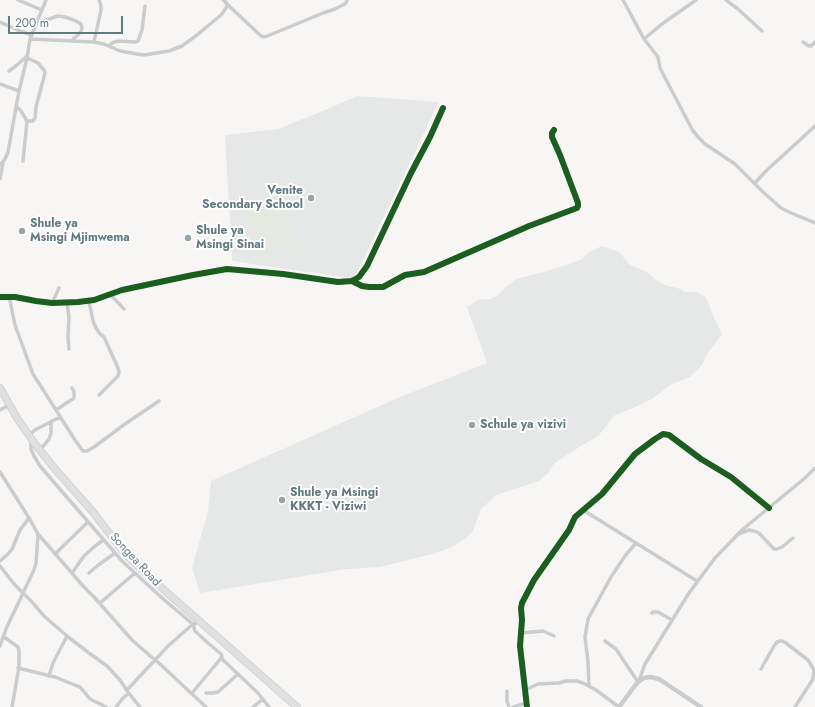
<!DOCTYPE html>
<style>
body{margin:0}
#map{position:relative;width:815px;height:707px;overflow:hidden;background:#f7f6f5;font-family:Jost,sans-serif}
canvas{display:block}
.scale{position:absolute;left:8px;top:16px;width:115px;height:18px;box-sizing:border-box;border:2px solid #617a81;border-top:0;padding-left:5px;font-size:12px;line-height:14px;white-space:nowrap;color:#617a81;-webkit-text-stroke:3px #fff;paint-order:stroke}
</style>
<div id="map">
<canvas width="815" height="707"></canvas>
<div class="scale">200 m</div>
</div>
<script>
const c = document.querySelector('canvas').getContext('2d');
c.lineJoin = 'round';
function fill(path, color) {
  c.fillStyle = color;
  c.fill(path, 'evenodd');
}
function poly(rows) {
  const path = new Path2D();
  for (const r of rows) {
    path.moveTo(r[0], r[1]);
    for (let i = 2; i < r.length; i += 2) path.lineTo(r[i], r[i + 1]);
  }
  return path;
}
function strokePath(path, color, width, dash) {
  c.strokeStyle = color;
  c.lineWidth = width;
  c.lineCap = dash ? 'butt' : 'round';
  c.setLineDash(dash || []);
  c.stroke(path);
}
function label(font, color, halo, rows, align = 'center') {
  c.font = font + ' Jost,sans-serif';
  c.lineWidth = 4;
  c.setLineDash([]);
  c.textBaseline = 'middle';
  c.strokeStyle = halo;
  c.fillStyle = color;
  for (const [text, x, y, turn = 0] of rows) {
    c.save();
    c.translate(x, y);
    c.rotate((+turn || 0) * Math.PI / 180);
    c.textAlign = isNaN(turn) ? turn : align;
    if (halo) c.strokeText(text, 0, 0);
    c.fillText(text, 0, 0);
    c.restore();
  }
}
fill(poly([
 [357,96,439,102,354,279,232,261,225,135,278,129,325,110],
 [602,246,619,252,630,265,647,272,656,280,667,286,678,288,685,292,697,292,706,297,715,320,722,334,707,354,702,365,690,377,672,384,652,399,631,409,615,415,599,435,565,456,554,464,548,473,539,481,496,495,481,509,473,531,466,538,454,546,436,553,380,567,347,569,200,593,192,568,208,511,211,481,400,397,487,363,467,307,478,300,490,299,498,295,504,289,516,279,547,271,566,265,582,259,589,252]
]), '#e6e8e7');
fill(poly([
 [277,192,297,248,257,254,241,202]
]), '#e6e8e2');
const trunk = poly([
 [0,388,17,418,35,444,55,469,93,512,125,554,155,582,297,707]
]);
strokePath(trunk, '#d2d3d3', 8);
strokePath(poly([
 [18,0,42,10],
 [623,0,644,39,658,57,660,68,662,72,693,131,699,138,705,144,735,164,763,192,781,208,791,213,815,223],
 [726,0,738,9,762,31],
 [226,3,261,36,265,37,323,13,335,9,343,5,346,3,347,0],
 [38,21,43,21,58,16,65,17,76,21,81,24,82,28,81,31,78,35,72,40],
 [0,22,20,31,32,35],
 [30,39,94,42,104,44,120,51,137,54,144,55,169,51,182,46,197,35,221,15,226,8,227,5,226,2,223,0],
 [644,39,662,24,696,0],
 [94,42,101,10,101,6,99,0],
 [803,42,809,46,811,46,815,42],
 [109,46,112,43,118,41,135,42,138,41,142,30,145,6],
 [9,71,17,65,27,56],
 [0,84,19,91],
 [16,106,21,111,27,121,23,161],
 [27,121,33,121,35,118,36,107,45,73,44,70,38,63,27,58],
 [0,165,5,159,8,152,19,91,27,58,30,39,46,0],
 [0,179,3,163],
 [755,183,766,171,815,126],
 [352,281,362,286,369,287,383,287,405,275,424,272,529,226,577,208,578,206,578,203,560,155,552,137,552,133,554,130],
 [110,294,124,309],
 [9,296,15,325,33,374,75,440,83,451,87,451,94,447,125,424,159,401],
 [0,297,15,297,36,301,52,303,78,302,94,300,122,290,193,275,227,269,283,274,338,282,352,281,359,277,367,266,411,173,430,137,443,108],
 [88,300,90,306,93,321,96,328,100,334,104,337,118,368,119,372,118,376,99,395],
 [52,303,59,288],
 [67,303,69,317,68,337,69,349],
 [0,410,9,405],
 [56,410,74,398,74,392,72,388],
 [29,435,35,430,56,419,61,418],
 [31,439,31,449,34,456,40,466,122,561,162,598,194,625],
 [40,450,49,439,51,433,51,423],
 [0,472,29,518,38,534,84,587,94,597,132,640,155,660,160,664,206,707],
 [583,510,697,581],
 [739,534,749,530,754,531,759,533,774,549,777,549,782,547,793,538],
 [55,554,88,522],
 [0,561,8,554,12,549,20,530,29,518],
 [0,566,14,584,33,603,44,616,67,636,89,653,107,666,120,680,128,692,140,707],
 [72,573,84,556,94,547,103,540],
 [89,573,97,566,115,553],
 [100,603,135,573],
 [652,613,653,612,658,612,672,620],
 [521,633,543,631,554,636],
 [4,637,18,647,19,651,19,667,12,707],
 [605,641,616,649,638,682],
 [0,646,6,629,33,572,36,564,38,534],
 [221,658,258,693,269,707],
 [18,668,55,677,77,686,80,687,90,699,106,707],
 [761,669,774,646,777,642,780,641,782,641,786,643,808,660,814,670,813,679,795,707],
 [49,676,53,663,67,636],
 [639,681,645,664,689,593,715,558,742,530,805,478,815,468],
 [589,686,588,662,585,637,588,619,611,577,625,556,636,543],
 [127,690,168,646,193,624],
 [525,690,538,684,559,683,566,681,577,681,583,683,596,690,619,707],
 [507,691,507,701,509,707],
 [192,693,222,657,221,654,208,643,195,631,194,628,194,625,196,623],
 [206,693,213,693,218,692,238,674],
 [116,707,123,698,129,693],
 [253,707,263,699],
 [513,707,523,704,527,704],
 [527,707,520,646,522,620,521,608,522,603,534,580,569,530,575,517,602,494,635,454,655,439,663,434,669,435,701,459,731,477,769,508]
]), '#cbcccd', 3.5);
strokePath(poly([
 [619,707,637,683,644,678,650,677,659,679,701,707]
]), '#cbcccd', 4.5);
strokePath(trunk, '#dfe0e1', 6);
strokePath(poly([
 [352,281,362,286,369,287,383,287,405,275,424,272,529,226,577,208,578,206,578,203,560,155,552,137,552,133,554,130],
 [0,297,15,297,36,301,52,303,78,302,94,300,122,290,193,275,227,269,283,274,338,282,352,281,359,277,367,266,411,173,430,137,443,108],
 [527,707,520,646,522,620,521,608,522,603,534,580,569,530,575,517,602,494,635,454,655,439,663,434,669,435,701,459,731,477,769,508]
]), '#1b5e20', 6);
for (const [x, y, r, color] of [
 [311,198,4,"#96a5aa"],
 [22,231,4,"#96a5aa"],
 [188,238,4,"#96a5aa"],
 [472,425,4,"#96a5aa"],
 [282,500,4,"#96a5aa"]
]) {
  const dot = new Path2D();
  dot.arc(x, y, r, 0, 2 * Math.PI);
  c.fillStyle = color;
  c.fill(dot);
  strokePath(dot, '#fff', 1.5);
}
label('bold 12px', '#617a81', '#fff', [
 ["Venite",303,191,"right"],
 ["Secondary School",303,205,"right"],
 ["Shule ya",30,224],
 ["Msingi Mjimwema",30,238],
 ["Shule ya",196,231],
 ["Msingi Sinai",196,245],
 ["Schule ya vizivi",480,425],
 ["Shule ya Msingi",290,493],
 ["KKKT - Viziwi",290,507]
], 'left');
label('12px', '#617a81', '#fff', [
 ["Songea Road",135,560,47]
]);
</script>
